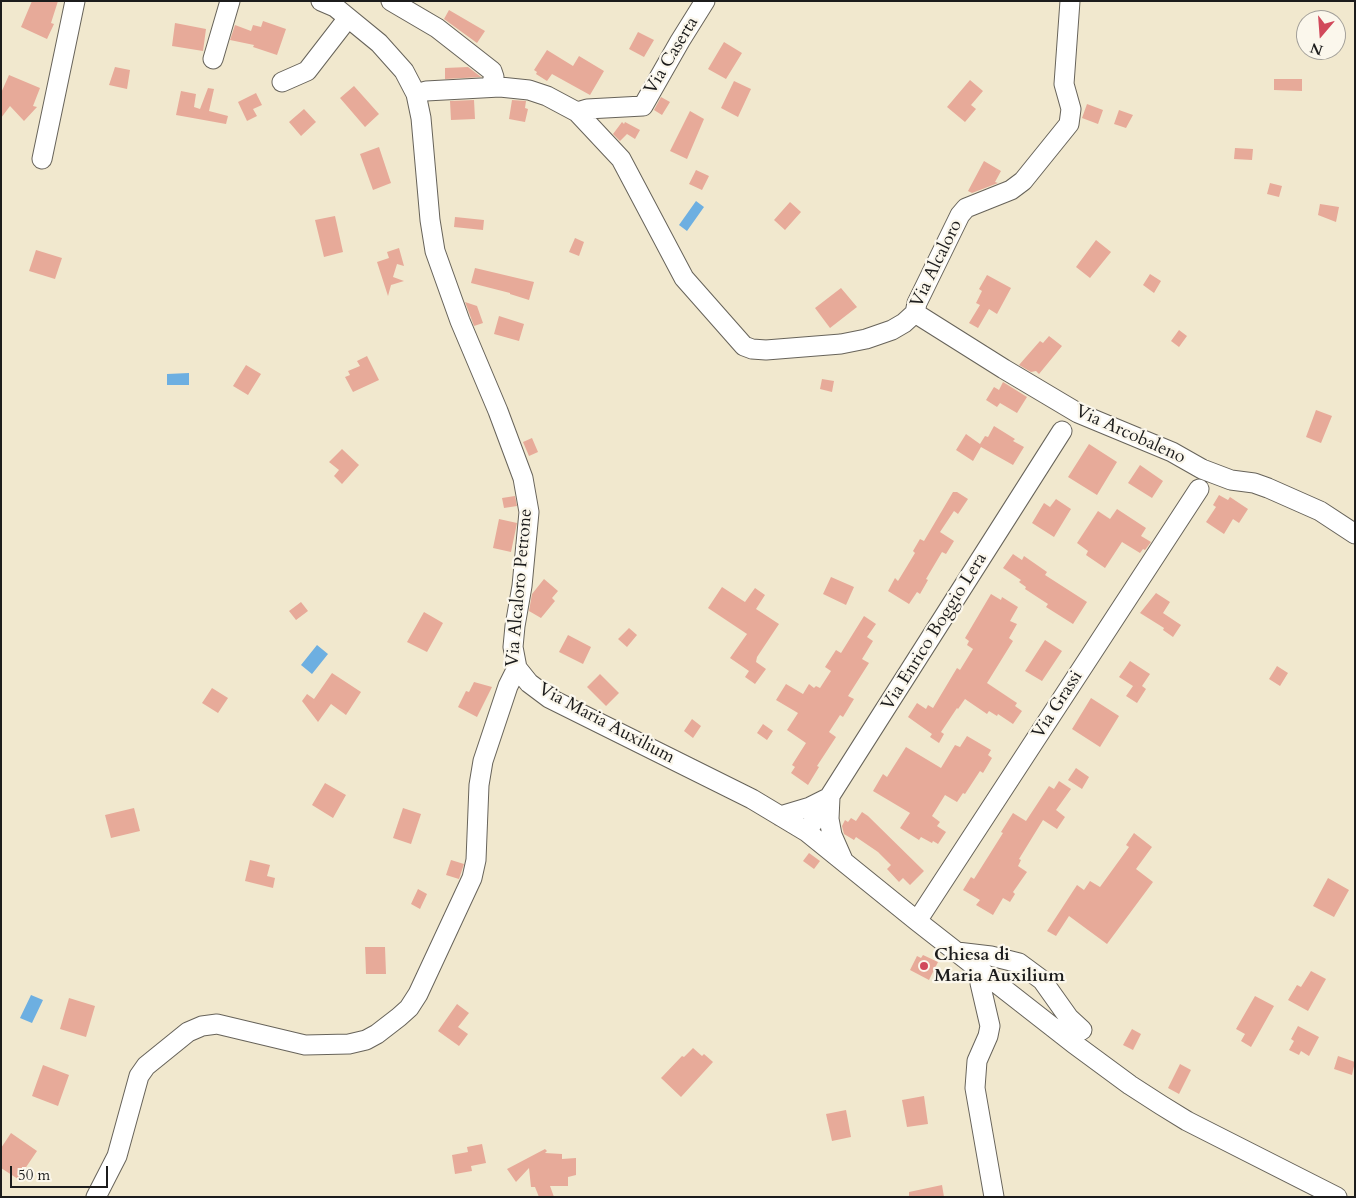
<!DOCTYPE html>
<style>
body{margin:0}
#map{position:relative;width:1356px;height:1198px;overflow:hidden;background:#f1e8ce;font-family:Cardo,serif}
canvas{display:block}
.frame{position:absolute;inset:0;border:2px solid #1c1c1c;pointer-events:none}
.north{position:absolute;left:1296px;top:10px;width:50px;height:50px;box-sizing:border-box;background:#fbf7ec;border:1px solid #a29f99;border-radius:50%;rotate:198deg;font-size:14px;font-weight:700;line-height:20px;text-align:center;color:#1c1c1c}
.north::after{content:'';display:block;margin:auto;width:18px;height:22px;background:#d1495b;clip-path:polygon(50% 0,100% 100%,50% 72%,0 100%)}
.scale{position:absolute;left:10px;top:1166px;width:98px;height:22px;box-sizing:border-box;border:2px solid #1c1c1c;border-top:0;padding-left:6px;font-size:15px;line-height:18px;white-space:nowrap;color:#1c1c1c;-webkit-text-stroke:4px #fbf7ec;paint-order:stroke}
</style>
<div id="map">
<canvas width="1356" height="1198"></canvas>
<div class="frame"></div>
<div class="north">N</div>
<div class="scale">50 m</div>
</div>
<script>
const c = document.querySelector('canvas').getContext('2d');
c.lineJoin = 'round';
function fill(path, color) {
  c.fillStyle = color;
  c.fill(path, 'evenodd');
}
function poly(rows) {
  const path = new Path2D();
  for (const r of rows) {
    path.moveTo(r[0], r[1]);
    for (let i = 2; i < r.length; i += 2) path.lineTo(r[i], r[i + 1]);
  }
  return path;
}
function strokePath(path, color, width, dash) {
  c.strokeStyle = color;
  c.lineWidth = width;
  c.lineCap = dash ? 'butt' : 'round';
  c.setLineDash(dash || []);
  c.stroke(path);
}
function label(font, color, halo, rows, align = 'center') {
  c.font = font + ' Cardo,serif';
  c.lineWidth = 4.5;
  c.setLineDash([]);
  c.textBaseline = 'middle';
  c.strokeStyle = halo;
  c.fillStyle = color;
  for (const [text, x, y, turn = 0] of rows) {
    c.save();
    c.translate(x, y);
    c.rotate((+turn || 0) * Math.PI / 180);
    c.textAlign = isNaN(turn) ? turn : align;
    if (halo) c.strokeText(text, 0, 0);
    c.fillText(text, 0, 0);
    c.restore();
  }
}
fill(poly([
 [696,201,704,207,687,231,679,225],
 [189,373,189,385,167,385,167,374],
 [317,645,328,654,312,674,301,665],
 [31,995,43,1000,32,1023,20,1018]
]), '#6dafe1');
fill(poly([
 [32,1,58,1,51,23,54,24,47,39,21,27],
 [449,10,485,31,477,43,444,19],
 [263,21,286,29,277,55,253,47,254,45,230,40,235,25,251,31,253,25,261,27],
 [175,23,206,29,203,51,172,46],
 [638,32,654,40,644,57,629,49],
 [724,42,742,53,726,79,708,69],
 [547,50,573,66,579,56,604,71,590,95,552,74,547,81,536,74,537,72,534,70],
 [115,67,130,70,127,89,109,85],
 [468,67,481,77,445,79,445,68],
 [9,75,40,88,33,106,37,107,24,121,10,106,1,118,1,93],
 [1274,79,1302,79,1302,91,1274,90],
 [970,80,983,91,971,105,976,109,965,122,947,107],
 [734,81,751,89,738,117,721,108],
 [354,86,379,114,365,127,340,98],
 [208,88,214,89,209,111,228,116,226,124,176,115,181,91,196,94,194,107,200,109],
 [256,93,262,105,253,109,257,116,247,121,238,102],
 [661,97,670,102,662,115,654,110],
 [474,100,475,119,451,120,450,101],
 [512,100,526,101,525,108,528,109,525,122,509,119],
 [1087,104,1103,110,1098,124,1082,118],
 [304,109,316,122,301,136,289,122],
 [1119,110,1133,115,1126,128,1114,124],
 [690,111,704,119,687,159,670,151],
 [622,122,624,124,625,122,640,130,635,139,627,134,620,141,613,134],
 [379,147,391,183,373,190,360,154],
 [1235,148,1253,149,1252,160,1234,159],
 [984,161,1001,171,995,182,998,183,972,193,968,191],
 [696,170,709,176,702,190,689,184],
 [1270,183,1282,186,1279,197,1267,194],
 [790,202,801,212,785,230,774,220],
 [1320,204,1339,207,1336,222,1318,215],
 [335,216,343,252,324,257,315,220],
 [455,217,484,220,483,230,454,227],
 [575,238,584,242,579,256,569,252],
 [1096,240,1111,252,1090,278,1076,267],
 [399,248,404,266,397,264,393,277,404,281,391,285,388,296,377,262,389,258,387,252],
 [36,250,62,258,55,279,29,271],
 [475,268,534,282,529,300,510,294,510,293,471,283],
 [1150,274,1161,281,1154,293,1143,285],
 [987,275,1011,288,997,314,989,309,978,328,969,323,980,305,976,303,982,291,979,289],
 [841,288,857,307,830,328,815,308],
 [465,302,477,306,483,323,474,326],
 [499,316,524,324,519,341,494,334],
 [1179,330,1187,336,1179,347,1171,341],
 [1049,336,1062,346,1039,374,1036,371,1031,372,1019,365,1040,341,1043,343],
 [367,356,379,380,353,392,345,377,350,375,348,371,360,366,357,361],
 [246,365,261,374,248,395,233,386],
 [822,379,834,381,832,392,820,389],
 [1003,382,1027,397,1017,413,1000,403,997,407,986,400,994,387,999,390],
 [1316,410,1332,416,1321,443,1306,437],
 [994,426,1015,439,1013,441,1024,447,1013,465,981,447,973,461,956,450,966,434,980,444,985,436,988,437],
 [532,438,538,452,529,456,523,442],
 [1089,444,1117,462,1097,495,1068,477],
 [342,449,359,465,342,484,334,476,339,470,329,462],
 [1140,465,1163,481,1152,498,1128,483],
 [953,492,957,492,968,499,958,514,954,511,940,532,954,541,946,554,942,552,926,579,928,580,920,594,917,592,909,604,888,591,895,578,898,581,915,553,913,551,920,539,924,541],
 [1219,495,1228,500,1230,497,1248,509,1239,523,1233,519,1224,534,1206,522,1216,507,1213,505],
 [515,496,517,506,504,508,502,498],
 [1056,499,1071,509,1054,537,1032,523,1044,503,1050,507],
 [1117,509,1146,528,1141,536,1151,542,1145,550,1143,549,1140,553,1122,542,1105,568,1086,555,1088,551,1077,543,1098,511,1110,519],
 [499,519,517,523,511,552,493,548],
 [1013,554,1022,560,1024,556,1047,572,1045,575,1087,602,1073,624,1046,607,1048,604,1025,589,1026,587,1019,582,1021,580,1003,568],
 [831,577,854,587,846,605,823,594],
 [544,579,558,591,552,598,555,601,541,618,529,611,532,594],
 [722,587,745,602,755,588,765,595,756,609,779,624,757,657,756,662,766,669,755,684,745,677,749,671,730,658,747,634,708,608],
 [1156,593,1170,602,1163,613,1181,625,1173,637,1163,630,1164,628,1140,613],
 [991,594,1001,600,1002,597,1018,607,1010,621,1017,624,1009,638,1013,641,987,683,1017,703,1015,706,1022,711,1013,724,998,714,997,716,989,711,987,714,965,699,958,709,957,708,941,732,944,734,939,743,930,737,932,734,908,717,917,703,926,709,928,705,933,708,957,668,960,670,973,649,967,645,969,641,965,638],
 [301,602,308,611,296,620,289,611],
 [424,612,443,623,427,652,407,642],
 [864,616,876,624,867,637,873,641,862,659,869,663,848,696,854,699,843,717,840,715,829,732,836,737,817,766,819,767,808,785,791,773,795,767,792,765,806,743,787,730,798,713,776,700,786,684,803,694,809,684,814,688,816,686,820,688,831,671,825,667,836,650,841,653],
 [629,628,637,635,627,647,618,639],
 [568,635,591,647,583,664,559,652],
 [1045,640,1062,651,1042,681,1025,671],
 [1130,661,1150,674,1142,686,1146,689,1137,703,1126,696,1133,686,1119,677],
 [1277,666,1288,673,1280,686,1269,679],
 [332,673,361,692,346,715,331,704,318,722,302,701,307,694,314,699],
 [600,674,619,693,606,706,587,687],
 [474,682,492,687,477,717,458,707,466,691,469,692],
 [212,688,228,698,218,713,202,703],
 [1091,698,1119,716,1100,747,1072,729],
 [692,719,701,726,693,738,684,731],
 [763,724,773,731,767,740,757,733],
 [967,736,991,750,988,755,992,758,983,773,980,771,965,794,963,793,957,802,945,795,932,816,940,822,937,826,946,832,938,844,933,841,932,843,921,837,919,840,900,828,910,813,873,791,883,774,887,777,906,747,941,768,955,745,960,747],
 [1076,768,1089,777,1082,789,1068,780],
 [1059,781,1071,789,1056,810,1065,817,1057,829,1043,820,1019,859,1021,860,1018,866,1027,872,1013,892,1015,894,1010,902,1003,898,993,915,976,905,980,900,963,890,971,877,974,879,1003,833,1001,832,1013,813,1026,821,1049,786,1054,789],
 [325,783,346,795,333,818,312,805],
 [134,808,140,831,111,838,105,815],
 [403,808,421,814,411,844,393,838],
 [862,812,868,816,924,871,910,885,903,878,899,882,887,869,891,865,878,852,856,837,854,840,844,834,842,826,845,820,848,822,851,818,856,821],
 [1134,833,1152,847,1136,869,1153,882,1107,944,1069,916,1056,936,1047,931,1077,885,1084,890,1090,881,1100,887,1129,847,1126,845],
 [809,853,820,861,814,869,803,861],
 [250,860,270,865,267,876,275,878,273,888,245,881],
 [451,860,464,864,459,879,446,875],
 [1328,878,1349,890,1334,917,1313,906],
 [418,889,427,894,420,909,411,904],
 [365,947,385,947,386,974,366,974],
 [923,955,938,962,929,980,910,970,917,956,921,958],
 [1311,971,1326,979,1308,1011,1288,1000,1297,985,1301,987],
 [1255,996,1274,1006,1251,1047,1241,1041,1245,1034,1236,1029],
 [69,998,95,1006,86,1037,60,1029],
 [457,1004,469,1013,458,1027,468,1034,459,1046,438,1031],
 [1298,1026,1319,1037,1309,1056,1301,1051,1299,1055,1289,1050,1294,1041,1291,1039],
 [1132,1029,1141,1034,1133,1050,1123,1045],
 [693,1048,702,1056,704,1054,713,1062,681,1097,661,1078,682,1056,684,1057],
 [1338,1056,1355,1062,1352,1075,1334,1069],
 [1180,1064,1191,1070,1179,1094,1168,1088],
 [43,1065,69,1075,58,1106,32,1096],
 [924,1096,928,1124,907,1127,902,1100],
 [846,1110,851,1137,832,1141,826,1114],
 [11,1133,37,1151,18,1179,1,1168,1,1148],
 [482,1144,486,1163,471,1166,472,1171,455,1174,452,1155,468,1152,467,1147],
 [545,1149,547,1151,545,1153,562,1154,562,1159,576,1158,576,1175,568,1177,568,1186,550,1186,554,1197,539,1197,535,1187,531,1187,529,1168,516,1182,507,1169],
 [942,1185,944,1197,909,1197,909,1192]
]), '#e7aa99');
const minor = poly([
 [391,1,437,28,492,71,494,77,490,87],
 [213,59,230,1],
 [282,82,307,71,348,18],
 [416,94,426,91,500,87,529,90,547,96,577,112,621,159,684,278,744,346,752,349,766,350,841,344,866,339,892,330,904,323,915,313,917,303,960,215,966,208,1011,190,1023,181,1069,124,1071,109,1064,84,1070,1],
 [577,112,587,109,643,106,680,41,705,1],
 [42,159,75,1],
 [915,313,1004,369,1078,413,1172,452,1202,469,1231,480,1254,483,1268,488,1320,511,1355,534],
 [517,668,529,683,549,698,752,799,807,832,917,921,1073,1043,1130,1085,1161,1105,1187,1121,1337,1197],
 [780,816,810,807,830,797,829,819,832,835,843,860],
 [807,832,1062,431],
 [917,921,1199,489],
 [957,952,991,956,1019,963,1042,980,1069,1018,1082,1030],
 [981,972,980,983,990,1026,988,1036,977,1061,975,1088,994,1197],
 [96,1197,117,1156,139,1076,146,1066,188,1032,202,1026,217,1024,305,1045,349,1044,366,1040,377,1034,399,1017,409,1008,418,994,472,878,476,860,479,785,483,761,508,686,517,668,513,647,515,626,522,586,529,512,523,478,498,411,460,321,435,251,430,220,421,118,416,94,404,71,379,43,335,7,321,1]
]);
strokePath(minor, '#67635a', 21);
strokePath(minor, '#fff', 19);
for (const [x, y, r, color] of [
 [924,966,5,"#d1495b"]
]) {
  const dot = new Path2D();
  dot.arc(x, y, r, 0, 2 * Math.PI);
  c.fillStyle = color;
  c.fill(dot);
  strokePath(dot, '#fbf7ec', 2);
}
label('18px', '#1c1c1c', '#fbf7ec', [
 ["Via Caserta",672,56,-59],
 ["Via Alcaloro",937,264,-64],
 ["Via Arcobaleno",1130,435,24],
 ["Via Alcaloro Petrone",520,588,-85],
 ["Via Enrico Boggio Lera",935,632,-58],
 ["Via Grassi",1058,705,-57],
 ["Via Maria Auxilium",606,724,28]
]);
label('bold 18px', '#1c1c1c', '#fbf7ec', [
 ["Chiesa di",934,956],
 ["Maria Auxilium",934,977]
], 'left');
</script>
